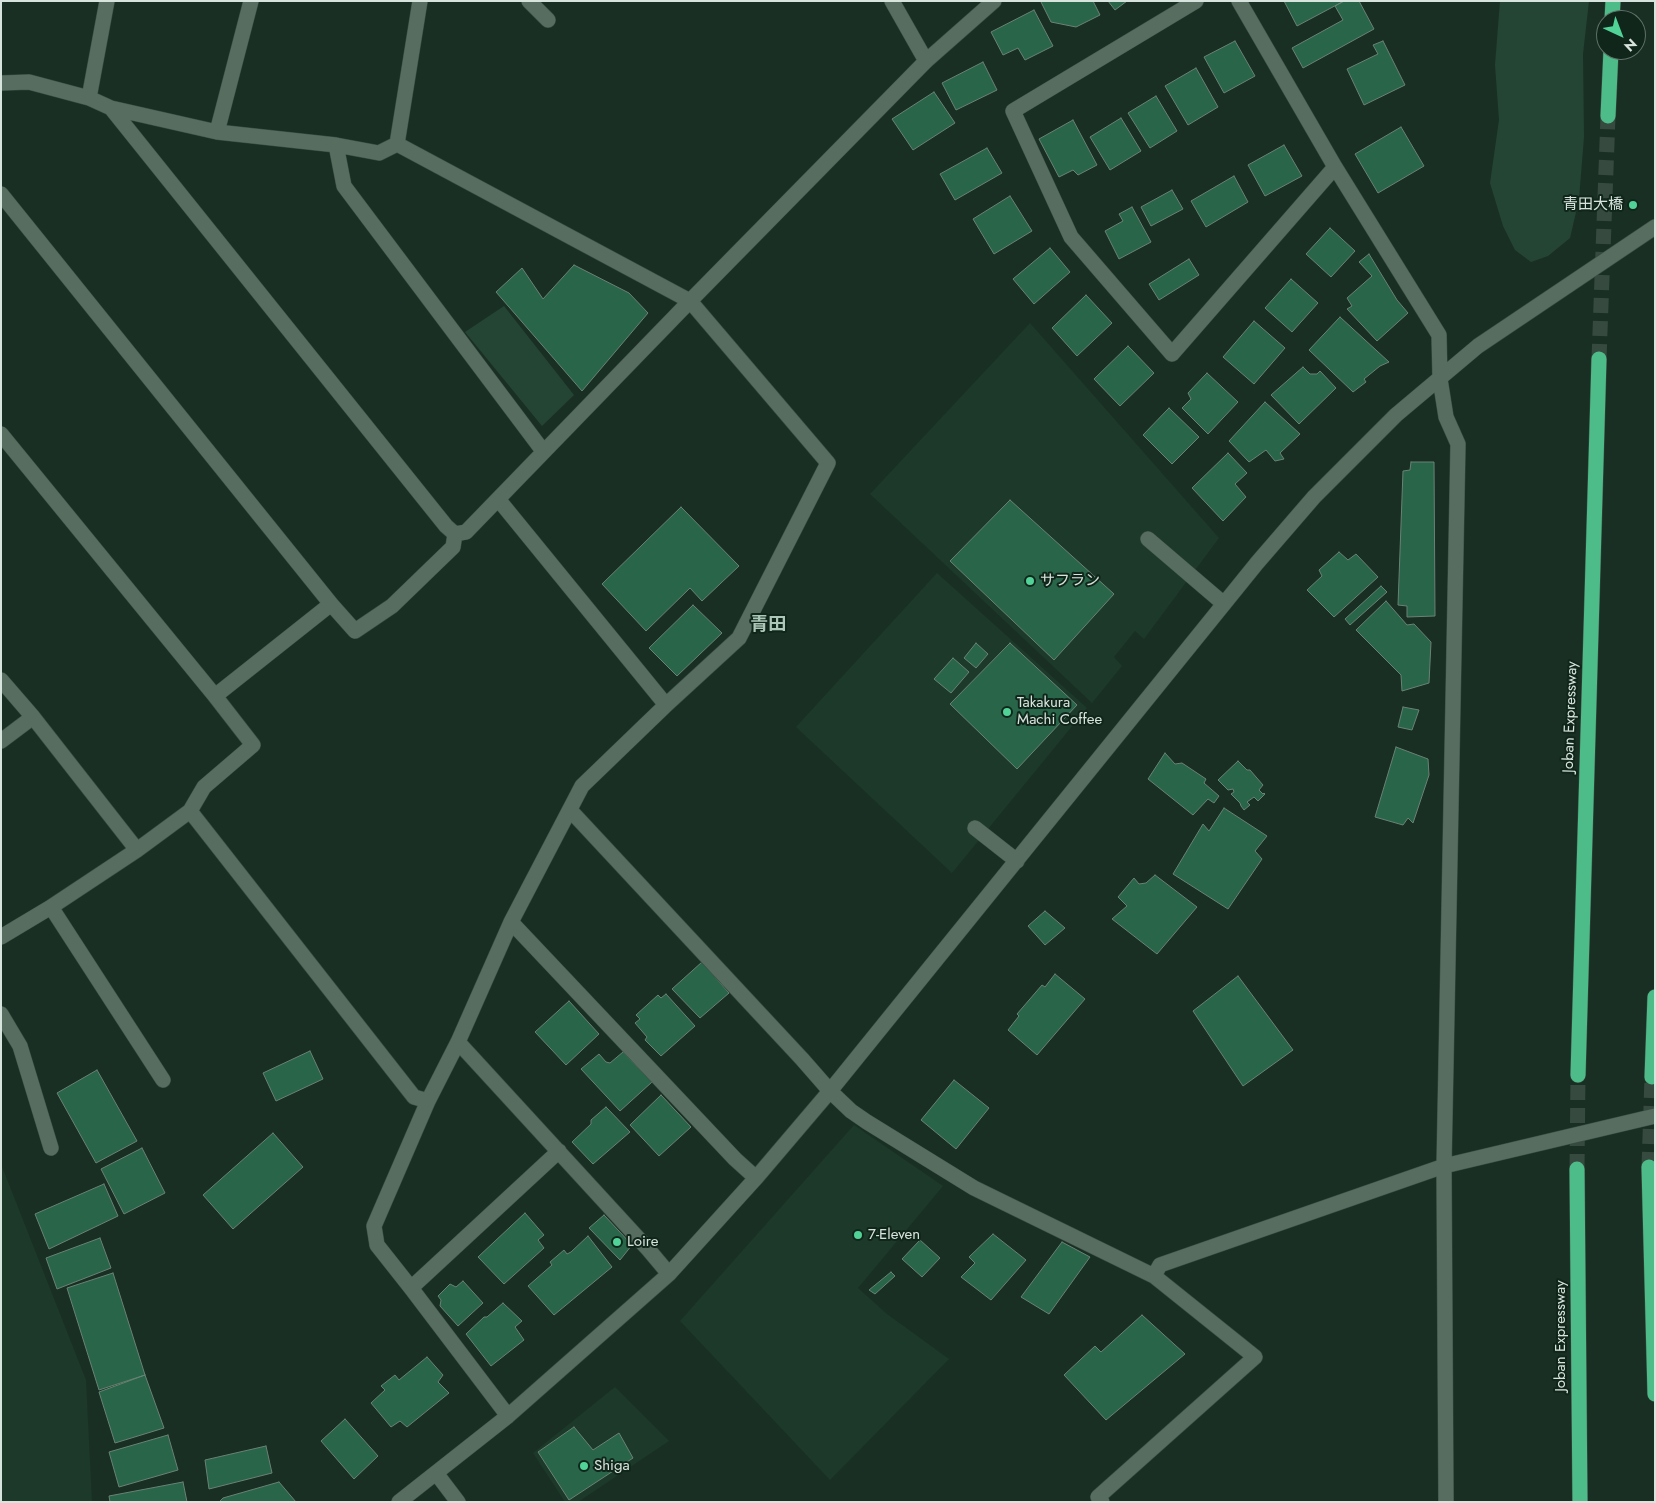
<!DOCTYPE html>
<meta charset="utf-8">
<style>
body{margin:0}
#map{position:relative;width:1656px;height:1503px;overflow:hidden;background:#1a2f24;font-family:Jost,sans-serif}
canvas{display:block}
.frame{position:absolute;inset:0;border:2px solid #d7e4dd;pointer-events:none}
.north{position:absolute;left:1596px;top:10px;width:50px;height:50px;box-sizing:border-box;background:#10261b;border:1px solid #607269;border-radius:50%;rotate:137deg;font-size:14px;font-weight:700;line-height:20px;text-align:center;color:#d7e4dd}
.north::after{content:'';display:block;margin:auto;width:18px;height:22px;background:#51d397;clip-path:polygon(50% 0,100% 100%,50% 72%,0 100%)}
</style>
<div id="map">
<canvas width="1656" height="1503"></canvas>
<div class="frame"></div>
<div class="north">N</div>
</div>
<script>
const c = document.querySelector('canvas').getContext('2d');
c.lineJoin = 'round';
function fill(path, color) {
  c.fillStyle = color;
  c.fill(path, 'evenodd');
}
function poly(rows) {
  const path = new Path2D();
  for (const r of rows) {
    path.moveTo(r[0], r[1]);
    for (let i = 2; i < r.length; i += 2) path.lineTo(r[i], r[i + 1]);
  }
  return path;
}
function strokePath(path, color, width, dash) {
  c.strokeStyle = color;
  c.lineWidth = width;
  c.lineCap = dash ? 'butt' : 'round';
  c.setLineDash(dash || []);
  c.stroke(path);
}
function label(font, color, halo, rows, align = 'center') {
  c.font = font + ' Jost,"Noto Sans JP",sans-serif';
  c.lineWidth = 4;
  c.setLineDash([]);
  c.textBaseline = 'middle';
  c.strokeStyle = halo;
  c.fillStyle = color;
  for (const [text, x, y, turn = 0] of rows) {
    c.save();
    c.translate(x, y);
    c.rotate((+turn || 0) * Math.PI / 180);
    c.textAlign = isNaN(turn) ? turn : align;
    if (halo) c.strokeText(text, 0, 0);
    c.fillText(text, 0, 0);
    c.restore();
  }
}
fill(poly([
 [1030,323,1219,538,1144,639,1135,631,1114,657,1122,666,1092,703,870,494],
 [937,573,1087,708,952,873,796,727],
 [854,1125,943,1186,858,1288,887,1314,949,1359,830,1480,680,1321],
 [1,1164,86,1380,92,1502,1,1502],
 [615,1387,669,1441,578,1502,565,1502,533,1453]
]), '#1c392a');
fill(poly([
 [1500,1,1589,1,1583,54,1584,137,1579,199,1570,238,1548,256,1531,262,1515,250,1503,226,1490,183,1499,120,1495,65],
 [504,306,574,395,542,426,465,332]
]), '#244534');
const building = poly([
 [1043,1,1093,1,1100,15,1076,27,1051,22,1041,2,1043,1],
 [1108,1,1127,1,1115,10,1108,1],
 [1284,1,1344,1,1297,26,1284,1],
 [1344,1,1359,1,1374,29,1303,68,1292,48,1343,20,1335,6,1344,1],
 [1034,10,1053,46,1025,60,1018,48,1003,55,991,32,1034,10],
 [1235,41,1255,76,1224,93,1204,57,1235,41],
 [1383,41,1405,85,1364,105,1347,69,1378,54,1373,45,1383,41],
 [983,62,997,90,956,110,942,83,983,62],
 [1196,68,1218,107,1188,125,1165,86,1196,68],
 [934,92,955,123,913,150,892,119,934,92],
 [1156,96,1177,131,1150,148,1128,113,1156,96],
 [1121,118,1141,151,1110,170,1090,137,1121,118],
 [1073,120,1097,165,1078,175,1073,170,1059,177,1039,139,1073,120],
 [1401,127,1424,166,1378,193,1355,154,1401,127],
 [1284,145,1302,176,1265,196,1248,165,1284,145],
 [987,148,1002,173,955,200,940,174,987,148],
 [1234,176,1248,202,1206,227,1191,201,1234,176],
 [1172,190,1183,209,1151,226,1141,207,1172,190],
 [1010,196,1032,231,994,254,973,219,1010,196],
 [1132,207,1151,242,1119,259,1105,231,1123,221,1119,214,1132,207],
 [1330,228,1355,251,1331,277,1306,254,1330,228],
 [1050,248,1070,272,1034,304,1013,279,1050,248],
 [1369,254,1397,300,1408,313,1377,341,1347,309,1352,306,1347,298,1372,276,1359,262,1369,254],
 [1189,259,1199,275,1159,300,1149,284,1189,259],
 [574,265,629,293,648,313,582,391,496,292,522,268,543,299,574,265],
 [1291,279,1318,303,1292,332,1265,308,1291,279],
 [1086,295,1112,323,1077,356,1052,328,1086,295],
 [1340,317,1389,362,1380,366,1364,379,1366,382,1353,392,1309,350,1340,317],
 [1254,321,1285,348,1254,384,1223,357,1254,321],
 [1128,346,1154,373,1120,406,1094,379,1128,346],
 [1303,367,1310,374,1317,374,1320,371,1336,388,1299,424,1271,395,1303,367],
 [1207,373,1238,402,1208,434,1182,408,1191,399,1188,393,1207,373],
 [1265,402,1300,434,1280,453,1284,459,1275,461,1266,450,1249,462,1229,441,1265,402],
 [1169,408,1199,437,1172,464,1143,435,1169,408],
 [1228,453,1247,473,1235,484,1246,497,1223,521,1192,488,1228,453],
 [1411,462,1434,462,1435,616,1407,617,1407,606,1398,605,1403,471,1410,470,1411,462],
 [1010,500,1114,594,1054,660,950,561,1010,500],
 [681,507,739,566,702,601,690,588,646,631,602,584,681,507],
 [1339,552,1348,560,1356,554,1378,577,1334,617,1307,590,1322,576,1319,570,1339,552],
 [1381,586,1387,592,1350,625,1345,619,1381,586],
 [1386,601,1407,625,1414,624,1431,642,1429,683,1402,691,1401,675,1356,630,1386,601],
 [693,605,722,633,677,676,649,648,693,605],
 [976,643,988,654,976,668,964,658,976,643],
 [1010,643,1077,705,1017,769,950,704,1010,643],
 [953,658,969,672,951,693,934,679,953,658],
 [1403,707,1419,710,1412,730,1398,727,1403,707],
 [1396,747,1428,759,1429,775,1413,823,1408,818,1403,825,1375,817,1396,747],
 [1165,753,1175,764,1182,763,1206,779,1204,783,1219,796,1214,803,1208,799,1193,815,1148,779,1165,753],
 [1238,761,1247,770,1250,770,1263,785,1259,790,1263,794,1264,793,1265,794,1258,801,1254,797,1247,802,1250,805,1244,810,1241,806,1240,803,1231,794,1234,792,1233,789,1228,790,1218,780,1238,761],
 [1224,808,1267,836,1255,851,1262,859,1228,909,1173,874,1203,824,1209,831,1224,808],
 [1155,875,1197,907,1157,954,1112,919,1127,906,1118,897,1134,878,1139,884,1146,883,1155,875],
 [1045,911,1065,928,1045,945,1028,926,1045,911],
 [702,962,729,993,700,1018,672,989,702,962],
 [1055,974,1085,999,1037,1055,1008,1030,1019,1016,1017,1014,1042,985,1045,987,1055,974],
 [1238,976,1293,1050,1243,1086,1193,1011,1238,976],
 [666,994,695,1026,661,1056,645,1040,647,1037,635,1023,640,1019,636,1015,658,995,661,998,666,994],
 [569,1001,599,1034,566,1065,535,1032,569,1001],
 [310,1051,323,1079,276,1101,263,1073,310,1051],
 [623,1052,652,1082,620,1111,581,1069,599,1054,606,1062,610,1063,623,1052],
 [97,1070,137,1141,96,1163,57,1093,97,1070],
 [954,1080,989,1108,956,1149,921,1120,954,1080],
 [661,1095,691,1127,659,1156,630,1125,661,1095],
 [606,1107,630,1132,593,1164,572,1142,591,1124,591,1120,606,1107],
 [273,1133,303,1167,233,1229,203,1195,273,1133],
 [142,1148,165,1193,124,1214,101,1169,142,1148],
 [104,1184,118,1216,49,1249,35,1214,104,1184],
 [525,1213,544,1235,538,1240,544,1248,504,1284,478,1257,525,1213],
 [604,1215,632,1245,620,1260,589,1228,604,1215],
 [993,1234,1026,1260,991,1300,961,1277,975,1263,969,1257,993,1234],
 [588,1236,612,1267,554,1315,528,1286,552,1265,550,1262,564,1250,567,1254,571,1252,588,1236],
 [100,1238,111,1268,57,1289,46,1258,100,1238],
 [920,1240,940,1258,922,1277,902,1259,920,1240],
 [1062,1242,1090,1257,1049,1314,1021,1297,1062,1242],
 [891,1272,895,1276,875,1294,869,1290,891,1272],
 [113,1273,145,1375,99,1390,67,1288,113,1273],
 [463,1281,483,1303,458,1326,440,1306,441,1300,438,1296,450,1284,456,1287,463,1281],
 [503,1303,522,1321,515,1327,524,1340,491,1366,466,1334,484,1317,487,1317,503,1303],
 [1142,1315,1185,1354,1106,1420,1064,1375,1095,1346,1101,1352,1142,1315],
 [427,1357,443,1375,438,1382,449,1393,407,1427,400,1421,391,1427,371,1403,385,1390,381,1386,395,1375,399,1380,427,1357],
 [145,1375,164,1428,115,1443,99,1392,145,1375],
 [345,1419,378,1456,354,1479,321,1441,345,1419],
 [574,1427,593,1450,619,1433,633,1458,569,1500,538,1452,574,1427],
 [168,1435,178,1470,119,1487,109,1452,168,1435],
 [266,1446,272,1473,209,1489,205,1460,266,1446],
 [183,1482,187,1502,110,1502,109,1496,183,1482],
 [279,1482,296,1502,219,1502,223,1498,279,1482]
]);
fill(building, '#296548');
strokePath(building, '#6a8275', 1);
strokePath(poly([
 [1599,359,1608,116],
 [1649,1167,1652,1077],
 [1577,1169,1578,1075]
]), '#364a40', 15, [15, 8]);
const minor = poly([
 [529,1,548,20],
 [892,1,926,61],
 [1196,1,1013,111,1071,237,1172,354,1335,167],
 [1239,1,1335,167,1439,335,1440,379,1446,417,1458,444,1444,1166,1446,1502],
 [1,83,29,82,89,98,111,108,217,132,336,145,379,153,397,144,420,1],
 [89,98,107,1],
 [111,108,446,526,455,534],
 [217,132,251,1],
 [397,144,690,301,828,463,739,638,666,705,582,786,511,922,458,1042,428,1101,374,1226,377,1245,411,1288,508,1416],
 [336,145,344,186,543,451],
 [1,194,331,604,355,631,392,606,453,547,455,534],
 [1,434,215,696,253,745,204,787,190,811,137,850,51,907,1,937],
 [498,499,666,705],
 [455,534,466,532,690,301,926,61,994,1],
 [1148,539,1224,604],
 [1,680,33,717,137,850],
 [215,696,331,604],
 [1,741,33,717],
 [570,810,802,1059,830,1091,851,1111,867,1122,974,1188,1154,1276,1255,1357,1098,1497,1102,1502],
 [190,811,414,1097,428,1101],
 [975,828,1017,861],
 [51,907,163,1080],
 [511,922,735,1159,756,1178],
 [1,1014,20,1046,51,1148],
 [458,1042,648,1249,669,1274],
 [1154,1276,1160,1265,1444,1166,1655,1116],
 [411,1288,559,1151],
 [436,1473,458,1502],
 [399,1502,508,1416,669,1274,756,1178,830,1091,1257,563,1314,497,1396,415,1478,346,1655,227]
]);
const highway = poly([
 [1612,20,1613,1],
 [1608,116,1611,50],
 [1578,1075,1599,359],
 [1652,1077,1655,997],
 [1649,1167,1655,1394],
 [1577,1169,1580,1502]
]);
strokePath(minor, '#3a4c43', 16);
strokePath(highway, '#3a4c43', 16);
strokePath(minor, '#566d60', 15);
strokePath(highway, '#4dbc88', 15);
for (const [x, y, r, color] of [
 [1633,205,5,"#51d397"],
 [1030,581,5,"#51d397"],
 [1007,712,5,"#51d397"],
 [858,1235,5,"#51d397"],
 [617,1242,5,"#51d397"],
 [584,1466,5,"#51d397"]
]) {
  const dot = new Path2D();
  dot.arc(x, y, r, 0, 2 * Math.PI);
  c.fillStyle = color;
  c.fill(dot);
  strokePath(dot, '#10261b', 2);
}
label('15px', '#d7e4dd', '#10261b', [
 ["青田大橋",1623,205,"right"],
 ["サフラン",1040,581],
 ["Takakura",1017,703],
 ["Machi Coffee",1017,720],
 ["7-Eleven",868,1235],
 ["Loire",627,1242],
 ["Shiga",594,1466]
], 'left');
label('15px', '#d7e4dd', '#10261b', [
 ["Joban Expressway",1571,717,-88],
 ["Joban Expressway",1561,1336,-90]
]);
label('bold 18px', '#acc6b7', '#10261b', [
 ["青田",768,626]
]);
</script>
